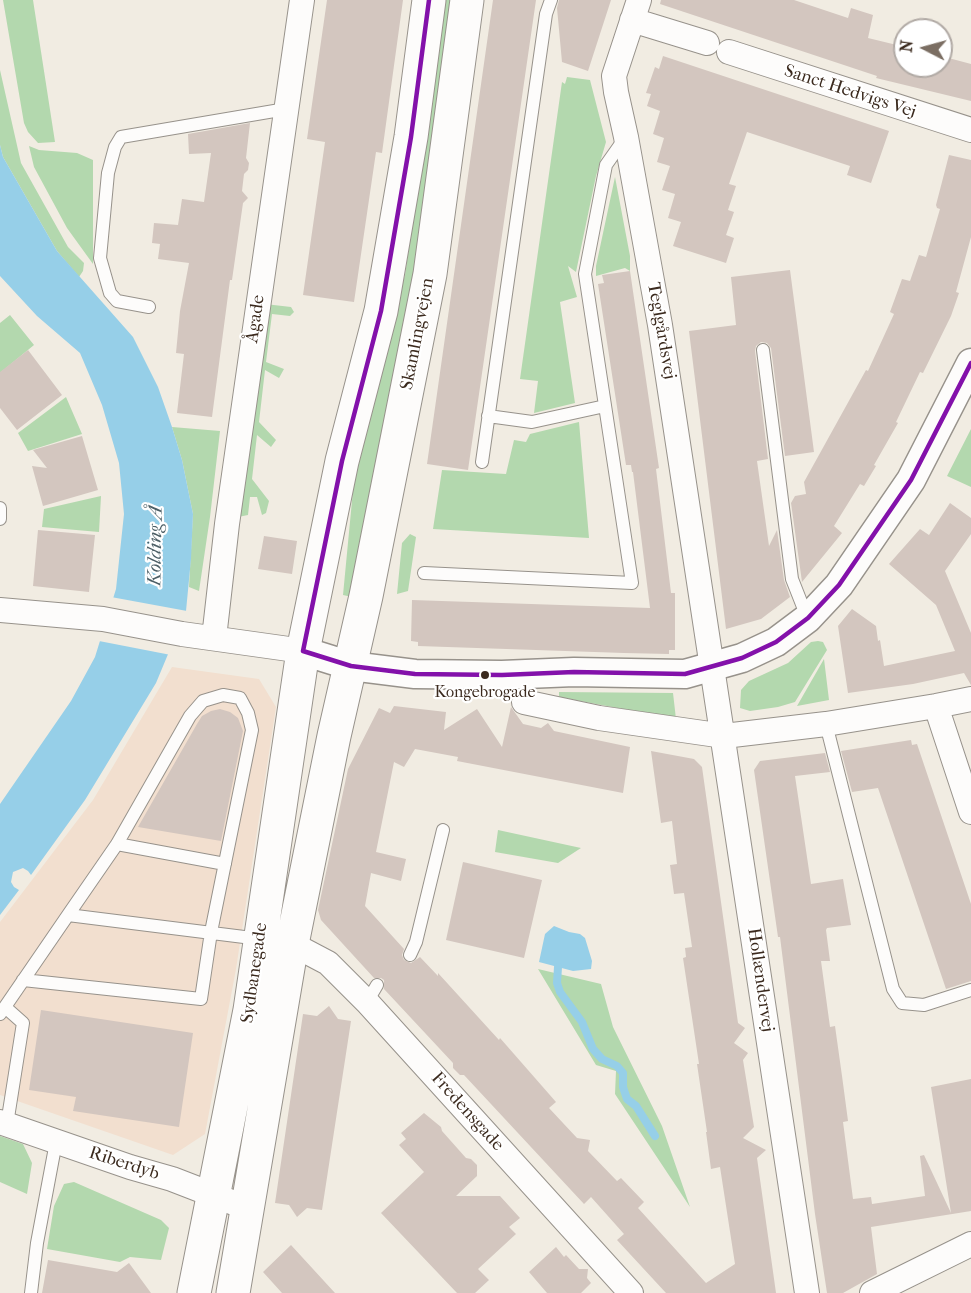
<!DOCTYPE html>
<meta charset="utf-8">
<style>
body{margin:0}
#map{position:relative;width:971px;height:1293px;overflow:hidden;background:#f1ece2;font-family:"IM FELL French Canon",serif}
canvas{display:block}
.north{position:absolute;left:893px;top:18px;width:60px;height:60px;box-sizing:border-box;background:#fff;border:2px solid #b1aaa5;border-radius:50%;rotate:276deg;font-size:16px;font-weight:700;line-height:24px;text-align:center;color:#3b2a1e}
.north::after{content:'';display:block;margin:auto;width:21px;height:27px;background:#7b6e63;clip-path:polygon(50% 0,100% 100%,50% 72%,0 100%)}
</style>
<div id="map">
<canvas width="971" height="1293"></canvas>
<div class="north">N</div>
</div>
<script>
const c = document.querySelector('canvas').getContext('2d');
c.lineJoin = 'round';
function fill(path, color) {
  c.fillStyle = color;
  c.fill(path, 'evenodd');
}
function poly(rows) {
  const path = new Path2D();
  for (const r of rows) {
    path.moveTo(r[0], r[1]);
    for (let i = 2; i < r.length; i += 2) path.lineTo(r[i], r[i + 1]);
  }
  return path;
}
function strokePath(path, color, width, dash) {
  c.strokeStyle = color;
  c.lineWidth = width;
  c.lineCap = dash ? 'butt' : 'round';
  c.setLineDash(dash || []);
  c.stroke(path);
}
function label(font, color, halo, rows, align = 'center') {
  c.font = font + ' "IM FELL French Canon",serif';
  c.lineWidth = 4.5;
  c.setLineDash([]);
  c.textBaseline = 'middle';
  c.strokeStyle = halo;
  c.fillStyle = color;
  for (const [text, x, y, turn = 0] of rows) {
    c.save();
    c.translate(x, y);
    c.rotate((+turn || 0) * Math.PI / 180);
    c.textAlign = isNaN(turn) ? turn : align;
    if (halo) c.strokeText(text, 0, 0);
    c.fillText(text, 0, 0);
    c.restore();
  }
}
fill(poly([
 [172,667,259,679,276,707,236,969,205,1134,173,1155,0,1095,0,922,93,800]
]), '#f2dfcf');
fill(poly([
 [3,0,33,0,55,142,38,143,28,132,24,123],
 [445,0,454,0,413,276,352,597,343,595,356,459,405,275],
 [0,70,21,163,68,247,84,263,83,271,79,277,57,251,3,157,0,145],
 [567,77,590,80,606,142,596,176,576,272,568,266,577,297,560,302,575,403,534,413,538,381,520,379,562,82,565,84],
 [29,146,39,150,77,153,93,160,93,264,67,228,34,167],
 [615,177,630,256,630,271,625,268,596,276,596,266],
 [265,304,291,307,294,312,290,316,272,314,266,362,284,369,279,378,265,370,259,422,276,440,271,447,257,435,252,479,269,501,266,513,262,515,257,497,250,497,248,515,238,517],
 [10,315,34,345,0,373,0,323],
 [66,397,82,434,28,451,18,433],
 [579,422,589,538,433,529,442,470,506,474,514,440,526,442,530,434],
 [172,427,220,431,210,517,199,591,189,587,193,514,182,460],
 [971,429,971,487,947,476],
 [101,496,99,532,42,527,44,509],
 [410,534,416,537,408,591,397,594,402,543],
 [818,641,823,642,827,650,795,702,778,707,750,711,740,708,741,690,749,681,788,663,811,642],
 [824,659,829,700,797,706],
 [559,692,673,693,676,719,559,697],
 [498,830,581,848,558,863,495,852],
 [538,969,601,984,613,1027,662,1126,690,1207,615,1094,616,1071,596,1065],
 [0,1136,23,1144,32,1163,27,1194,0,1182],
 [74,1182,161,1220,169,1228,161,1260,130,1257,120,1262,47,1249,54,1206,64,1184]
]), '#b3d8ae');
fill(poly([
 [0,145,3,157,57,251,133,337,158,387,172,427,182,460,193,514,191,559,186,611,156,683,85,800,31,875,28,871,23,868,13,872,11,882,14,887,19,890,0,915,0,804,71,701,95,657,116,589,124,514,119,463,102,405,80,353,37,316,0,276],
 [554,926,569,932,580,934,585,938,592,961,591,969,573,971,539,962,545,934]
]), '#96cfe8');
fill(poly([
 [111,597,187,611,185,622,171,655,99,641]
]), '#f1ece2');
strokePath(poly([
 [558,967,557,983,560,992,582,1022,593,1049,602,1059,617,1066,623,1073,623,1087,627,1099,636,1106,655,1136]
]), '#96cfe8', 8);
fill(poly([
 [327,0,403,0,382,153,376,152,354,302,303,295,325,142,307,139],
 [493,0,536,0,468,470,427,464],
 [559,0,611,0,588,71,562,62,557,8],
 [661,0,794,0,848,18,851,8,873,15,868,38,905,47,905,66,941,66,941,56,971,64,971,101,876,78,877,76,660,4],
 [663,56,889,131,871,183,847,175,850,166,747,132,729,184,736,186,728,210,734,212,726,235,734,238,726,263,673,246,681,222,668,218,675,194,662,190,670,166,657,162,664,138,653,134,660,111,647,106,651,94,646,93,655,67,659,69],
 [250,123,246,158,249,163,248,170,244,174,242,191,248,198,243,203,232,280,230,280,212,417,177,413,184,354,176,353,180,311,189,263,158,259,160,244,152,243,154,223,178,225,182,199,204,202,211,153,189,154,188,134],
 [949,155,971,160,971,237,956,292,959,293,951,316,923,373,920,372,896,422,898,423,874,465,876,466,864,486,860,484,834,526,842,533,802,582,791,503,795,496,806,494,804,482,866,370,868,371,894,314,890,312,902,279,910,281,919,255,926,257,940,209,937,208,936,205],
 [790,270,814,452,785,456,771,348,767,343,761,342,756,346,755,351,768,459,757,461,769,546,777,530,784,580,790,597,761,619,726,629,689,331,736,325,731,277],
 [630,271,659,468,656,469,671,593,675,593,675,650,669,650,669,654,624,653,418,646,418,642,411,641,412,600,650,608,633,472,632,472,631,465,626,465,598,284,604,283,602,275],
 [28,350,62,395,17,430,0,408,0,372],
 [82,436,98,490,43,506,32,466,47,468,33,450],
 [950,503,971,518,971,534,945,571,971,633,971,685,964,673,913,684,848,693,838,626,852,609,876,626,878,641,880,640,884,666,955,651,936,605,889,564,920,529,929,535],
 [38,530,95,535,89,592,33,586],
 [264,536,297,541,292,574,258,569],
 [394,706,446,712,444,730,477,709,502,747,511,707,523,724,541,728,548,723,554,731,630,747,623,793,457,761,458,757,415,749,404,767,394,762,376,852,406,859,401,881,371,873,365,906,404,949,402,955,404,960,411,963,420,957,438,976,438,973,499,1040,500,1038,556,1102,549,1108,577,1138,590,1140,588,1151,617,1181,621,1178,644,1202,638,1208,706,1283,735,1264,720,1167,711,1169,706,1132,707,1132,697,1064,699,1064,683,958,686,957,685,948,692,947,684,893,674,894,670,865,677,864,672,821,661,823,651,751,694,759,702,767,738,1023,745,1028,734,1043,748,1053,743,1060,754,1127,743,1138,766,1150,757,1158,776,1293,666,1293,617,1240,624,1234,591,1197,584,1204,464,1075,460,1075,453,1068,453,1063,384,989,384,980,381,978,374,978,321,920,318,910,348,769,379,708,390,713],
 [220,709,230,712,238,718,243,731,221,841,138,827,197,724,202,716,211,711],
 [911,740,912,745,917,744,971,904,971,981,946,989,878,788,852,792,841,751],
 [825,753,830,772,795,776,811,884,843,879,851,925,827,928,826,930,830,961,821,961,830,1027,835,1026,842,1076,848,1121,843,1122,853,1199,871,1197,872,1204,925,1196,920,1156,924,1155,951,1213,931,1087,971,1079,971,1211,871,1227,877,1274,843,1293,827,1293,815,1214,780,937,778,937,754,770,760,761],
 [463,862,542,880,524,958,446,940],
 [329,1006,338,1019,351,1021,322,1210,307,1208,297,1217,289,1205,275,1203,303,1014,317,1016],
 [41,1010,193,1033,179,1127,73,1111,76,1097,29,1090],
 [424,1113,441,1127,442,1131,466,1158,471,1159,477,1165,477,1176,456,1196,500,1196,520,1218,509,1227,516,1234,478,1269,489,1280,475,1293,457,1293,381,1213,424,1172,399,1145,406,1139,401,1133],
 [291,1245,335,1293,282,1293,263,1272],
 [556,1247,564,1257,566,1255,579,1269,588,1269,587,1278,591,1283,581,1293,547,1293,529,1272],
 [48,1260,117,1272,129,1263,151,1293,42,1293]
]), '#d3c6bf');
const service = poly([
 [149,307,117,301,110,293,100,258,108,173,115,147,121,137,286,109],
 [763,350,792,579,807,617],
 [488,416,532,422,605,406],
 [482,462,546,14,551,0],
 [0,508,0,519],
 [424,573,632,583,585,274,606,165,625,138],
 [826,724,893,989,902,1003,924,1005,971,990],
 [117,844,225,864],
 [68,915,260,939],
 [410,955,416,942,443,830],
 [367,1002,377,985],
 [5,1007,23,1023,7,1124],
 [0,1014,68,915,117,844,190,716,203,701,223,695,240,698,248,713,252,730,211,932,201,999,23,980],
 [31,1293,37,1243,56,1142]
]);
const minor = poly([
 [639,0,614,76,616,92,626,137,660,325,807,1293],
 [632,20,707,43],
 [729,52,971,130],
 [0,610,103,619,182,634,303,651],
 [214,638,227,524,302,0],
 [524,702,599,718,724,736,826,724,936,706,971,699],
 [936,706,971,812],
 [292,944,328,963,367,1002,631,1293],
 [0,1122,130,1167,172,1179,247,1208],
 [872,1293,971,1244]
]);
const tertiary = poly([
 [303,651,351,666,415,674,502,675,574,672,685,674,742,658,776,642,808,618,839,585,911,480,971,363]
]);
const secondary = poly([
 [194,1293,250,1010,303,651,342,461,381,311,411,137,429,0],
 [233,1293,292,944,334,736,366,596,430,274,467,0]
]);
strokePath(service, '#97928b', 14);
strokePath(minor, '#97928b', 26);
strokePath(tertiary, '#97928b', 31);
strokePath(secondary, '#97928b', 35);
strokePath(service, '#fdfcfb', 12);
strokePath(minor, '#fdfcfb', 24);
strokePath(tertiary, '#fdfcfb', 28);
strokePath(secondary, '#fdfcfb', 33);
strokePath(poly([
 [429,0,411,137,381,311,342,461,303,651,351,666,415,674,502,675,574,672,685,674,742,658,776,642,808,618,839,585,911,480,971,363]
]), '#8311aa', 4.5);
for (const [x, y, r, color] of [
 [485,675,5,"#3b2a1e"]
]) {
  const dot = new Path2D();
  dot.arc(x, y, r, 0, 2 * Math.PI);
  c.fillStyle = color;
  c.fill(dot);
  strokePath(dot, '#fff', 2);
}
label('16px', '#3b2a1e', '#fff', [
 ["Kongebrogade",485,693]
]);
label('18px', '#3b2a1e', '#fff', [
 ["Sanct Hedvigs Vej",850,92,18],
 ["Ågade",256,319,-82],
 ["Teglgårdsvej",661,331,80],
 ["Skamlingvejen",418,334,-79],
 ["Sydbanegade",255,973,-82],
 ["Hollændervej",760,980,82],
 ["Fredensgade",467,1112,48],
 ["Riberdyb",124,1164,18]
]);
label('italic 20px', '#4d5f66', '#fff', [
 ["Kolding Å",156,546,-89]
]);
</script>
